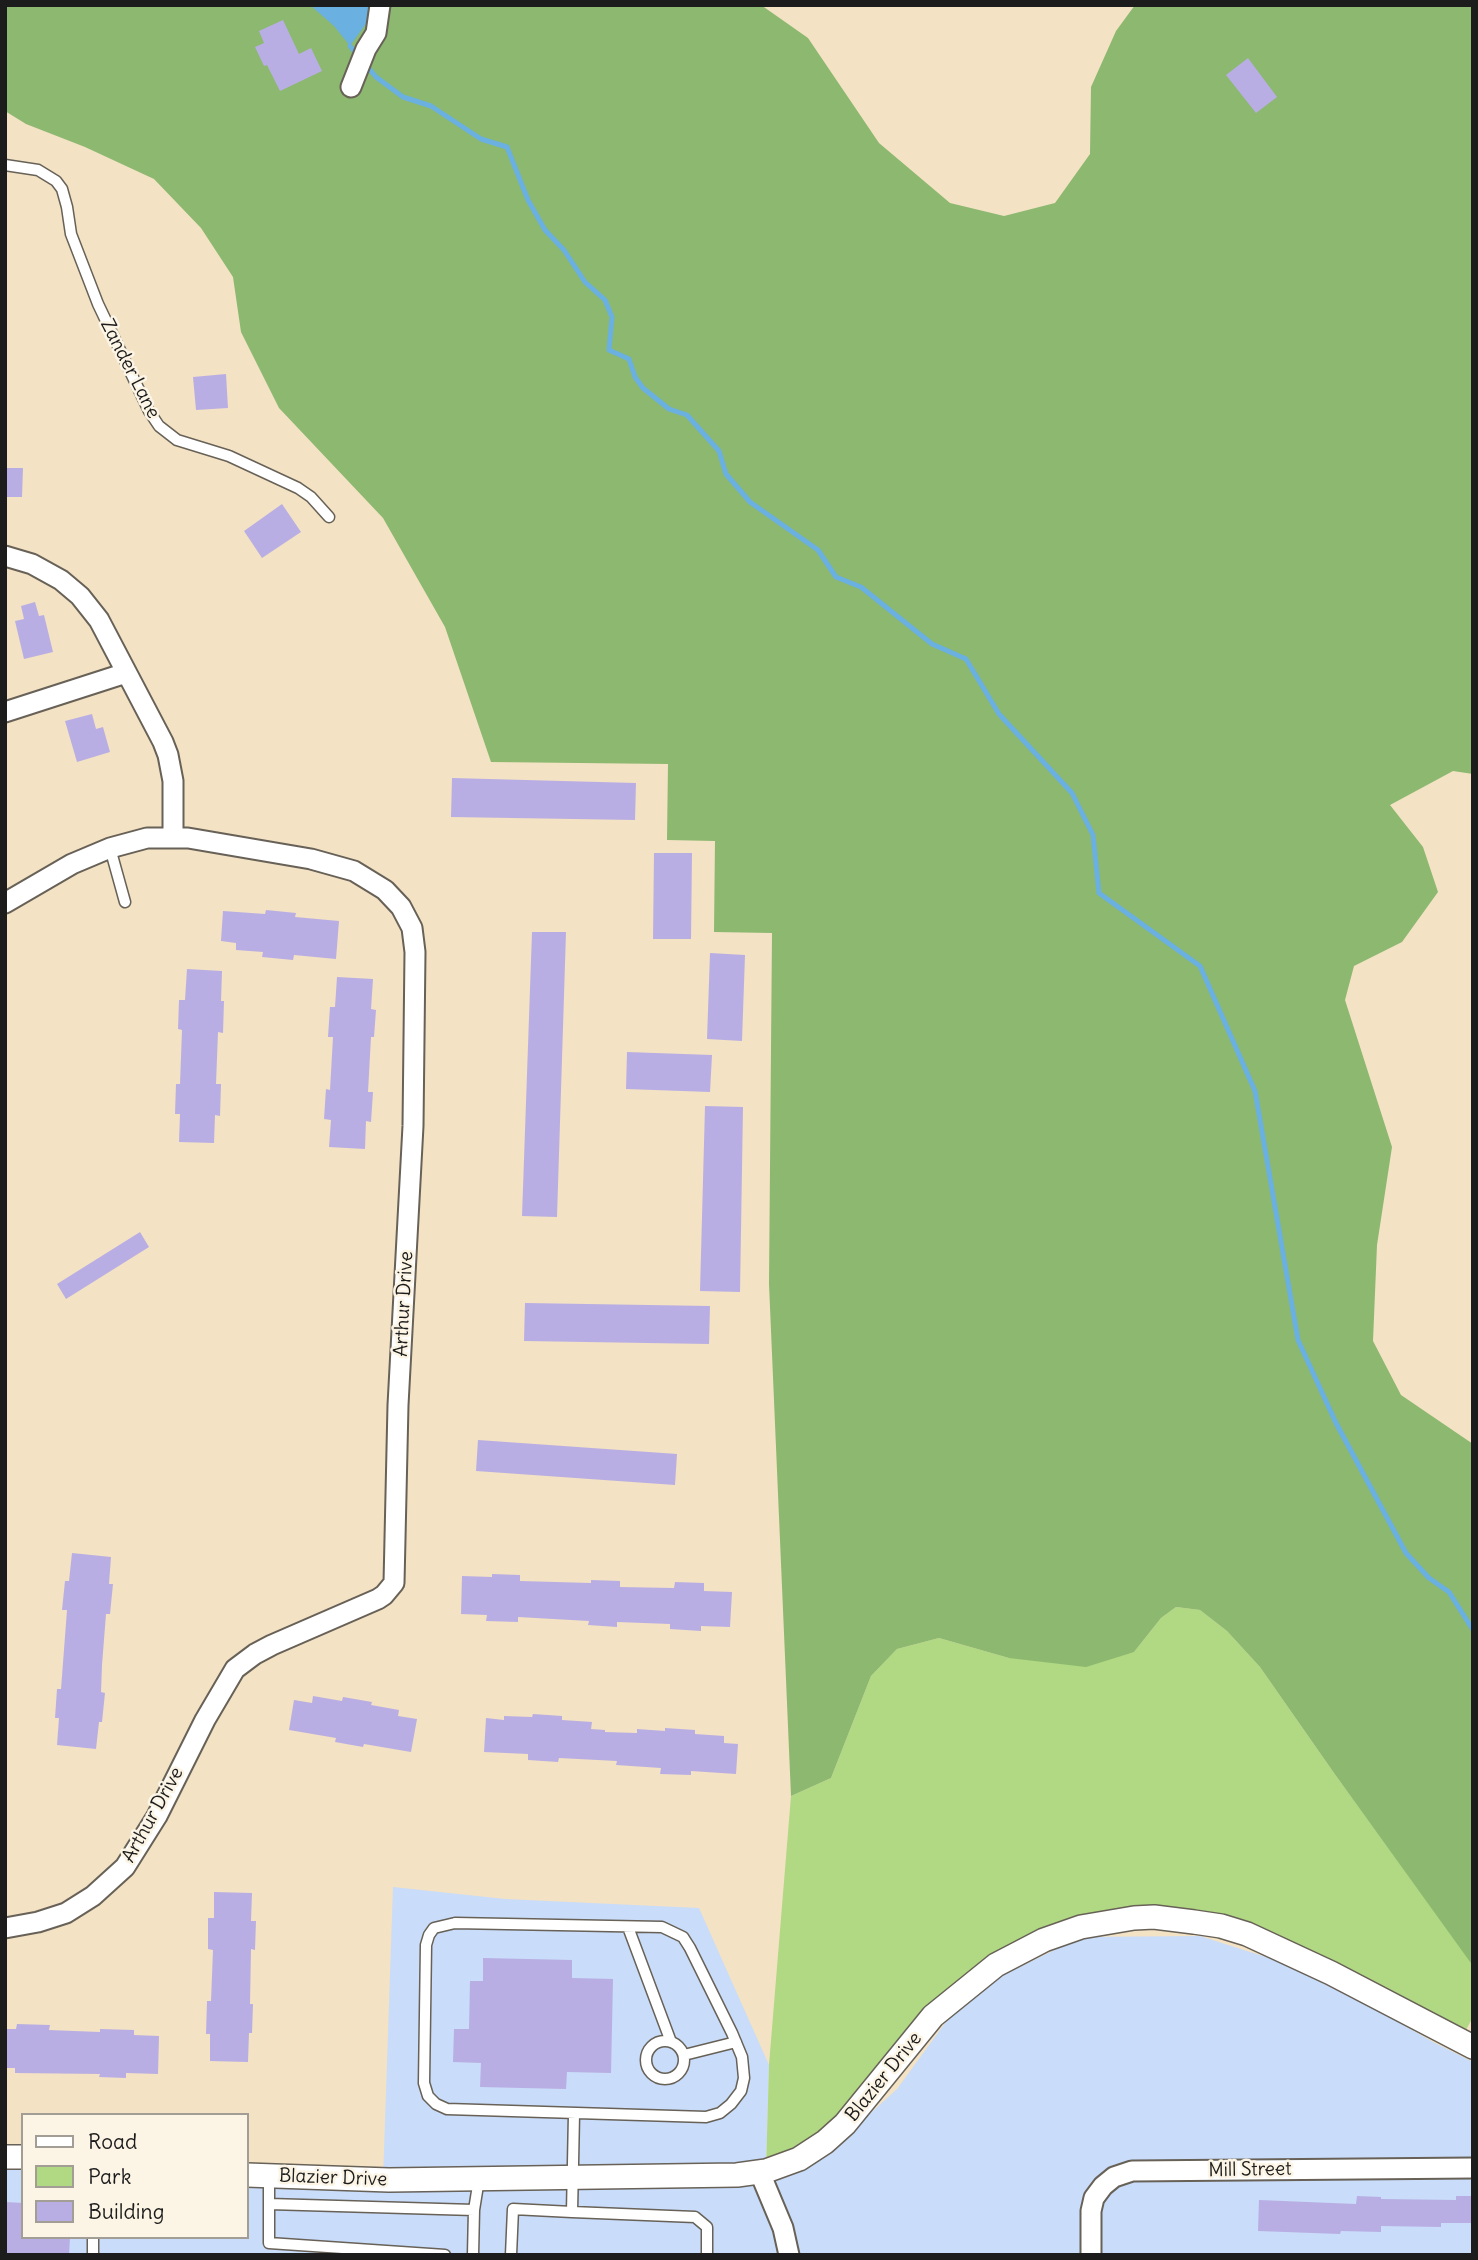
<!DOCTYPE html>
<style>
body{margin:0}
#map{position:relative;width:1478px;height:2260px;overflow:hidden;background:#f3e2c4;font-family:Delius,sans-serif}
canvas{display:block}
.frame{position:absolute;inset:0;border:7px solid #1c1c1c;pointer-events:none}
.legend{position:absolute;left:21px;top:2113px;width:228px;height:126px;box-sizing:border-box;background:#fcf5e5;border:2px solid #a29e95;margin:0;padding:9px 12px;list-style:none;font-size:21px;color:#1c1c1c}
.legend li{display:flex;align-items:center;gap:14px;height:35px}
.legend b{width:35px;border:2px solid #a29e95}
</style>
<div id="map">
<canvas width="1478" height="2260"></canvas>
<div class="frame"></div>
<ul class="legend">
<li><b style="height:9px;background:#fff"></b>Road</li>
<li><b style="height:19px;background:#b1d882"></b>Park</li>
<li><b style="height:19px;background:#b9aee3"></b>Building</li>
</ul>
</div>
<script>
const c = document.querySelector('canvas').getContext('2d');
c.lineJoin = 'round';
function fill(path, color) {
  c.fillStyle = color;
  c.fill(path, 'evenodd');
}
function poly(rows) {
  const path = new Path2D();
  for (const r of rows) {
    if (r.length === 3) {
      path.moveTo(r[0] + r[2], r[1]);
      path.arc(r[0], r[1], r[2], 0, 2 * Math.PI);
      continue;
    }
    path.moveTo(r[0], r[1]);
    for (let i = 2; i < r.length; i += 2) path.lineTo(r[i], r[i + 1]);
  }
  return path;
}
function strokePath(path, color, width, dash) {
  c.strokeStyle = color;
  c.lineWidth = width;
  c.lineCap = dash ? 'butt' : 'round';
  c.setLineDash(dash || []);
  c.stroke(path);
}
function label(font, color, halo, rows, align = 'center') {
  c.font = font + ' Delius,sans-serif';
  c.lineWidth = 5;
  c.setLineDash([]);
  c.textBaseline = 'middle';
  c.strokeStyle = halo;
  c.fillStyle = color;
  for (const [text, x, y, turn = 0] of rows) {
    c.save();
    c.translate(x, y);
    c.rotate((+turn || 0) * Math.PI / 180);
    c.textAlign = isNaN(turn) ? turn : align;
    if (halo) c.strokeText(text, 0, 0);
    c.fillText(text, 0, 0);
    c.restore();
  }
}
fill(poly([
 [393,1887,505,1899,699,1908,769,2065,766,2171,829,2151,897,2089,948,2019,987,1983,1081,1937,1200,1936,1310,1971,1433,2042,1473,2062,1473,2255,5,2255,5,2157,23,2157,23,2237,247,2237,247,2175,383,2180]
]), '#c9dcf9');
fill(poly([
 [1176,1607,1200,1610,1227,1631,1260,1667,1334,1773,1466,1955,1473,1966,1473,2017,1460,2041,1247,1934,1134,1918,996,1965,845,2124,766,2171,769,2065,791,1796,831,1778,871,1676,897,1649,939,1638,1009,1658,1134,1652,1161,1618]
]), '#b1d882');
fill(poly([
 [5,5,761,5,808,38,879,143,950,203,1004,216,1055,203,1090,154,1091,87,1116,31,1135,5,1473,5,1473,774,1453,771,1390,805,1423,847,1438,892,1402,942,1354,966,1345,1000,1392,1147,1377,1245,1373,1341,1401,1395,1473,1444,1473,1966,1334,1773,1260,1667,1227,1631,1200,1610,1176,1607,1161,1618,1134,1652,1086,1667,1009,1658,939,1638,897,1649,871,1676,831,1778,791,1796,769,1284,772,933,714,932,715,841,667,840,668,764,491,762,445,627,383,518,279,408,241,332,233,277,201,228,154,179,85,147,26,124,5,111]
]), '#8cb870');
fill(poly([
 [310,5,368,5,368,21,350,46,334,26]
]), '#6ab0e0');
strokePath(poly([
 [350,46,359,57],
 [366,65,376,77,403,97,431,106,481,139,507,147,528,200,545,230,564,250,585,282,605,300,612,317,609,350,629,359,635,377,643,388,669,409,687,415,719,451,726,474,750,502,818,550,836,577,861,587,932,644,966,659,999,714,1072,793,1093,835,1099,893,1200,966,1255,1091,1298,1340,1336,1423,1406,1553,1429,1578,1449,1592,1473,1630]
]), '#6ab0e0', 5);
fill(poly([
 [283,20,299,54,311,48,322,71,280,91,267,65,264,66,255,47,264,43,259,31],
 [1248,58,1277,97,1256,113,1226,75],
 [226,374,228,408,196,410,193,377],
 [5,468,23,468,22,497,5,497],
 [282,504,301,532,262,558,244,531],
 [35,602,39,616,44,615,53,652,24,659,15,621,24,619,21,606],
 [92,714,96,729,103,727,110,752,77,762,65,721],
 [452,778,636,783,635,820,451,817],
 [654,853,692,853,691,939,653,939],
 [266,910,296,913,295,917,339,921,336,959,294,955,293,960,262,957,263,952,236,950,236,943,221,941,223,911,265,914],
 [532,932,566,932,557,1217,522,1216],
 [710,953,745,955,742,1041,707,1039],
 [187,969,222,971,221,1001,224,1001,223,1033,218,1032,216,1084,221,1084,220,1116,215,1115,214,1143,179,1142,180,1114,175,1114,176,1084,180,1084,182,1030,178,1029,179,1000,185,1000],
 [337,977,373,979,371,1009,376,1010,374,1037,371,1037,368,1092,373,1092,371,1122,366,1121,365,1149,329,1147,331,1120,324,1119,326,1089,330,1090,333,1037,328,1037,330,1007,335,1007],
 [627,1052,712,1055,710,1092,626,1089],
 [705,1106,743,1107,740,1292,700,1291],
 [140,1232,149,1247,66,1299,57,1284],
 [525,1303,710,1306,709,1344,524,1341],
 [478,1440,677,1454,675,1485,476,1471],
 [72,1553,111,1557,109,1584,113,1584,110,1614,106,1614,102,1665,101,1692,105,1693,102,1722,99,1722,96,1749,57,1745,59,1718,55,1718,57,1689,61,1689,67,1610,62,1610,65,1581,69,1581],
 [492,1574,520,1575,520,1581,591,1583,591,1580,620,1581,620,1587,674,1588,675,1582,704,1583,704,1591,732,1592,730,1627,701,1626,701,1631,670,1629,670,1624,617,1622,617,1627,588,1625,589,1621,518,1617,518,1622,486,1621,487,1615,461,1614,462,1576,492,1577],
 [313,1696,342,1701,343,1697,372,1702,371,1705,399,1710,398,1716,417,1719,411,1752,364,1744,363,1747,335,1742,336,1738,289,1730,294,1700,312,1703],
 [533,1714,562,1716,562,1720,592,1722,591,1729,605,1730,605,1732,637,1733,637,1729,665,1731,665,1728,695,1730,695,1734,724,1736,724,1743,738,1744,736,1774,691,1771,691,1775,660,1774,661,1768,616,1765,617,1761,559,1758,558,1762,528,1760,528,1754,484,1752,486,1718,504,1720,504,1716,532,1717],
 [214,1892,252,1893,251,1921,256,1921,255,1950,251,1949,250,2004,253,2004,252,2033,249,2033,248,2062,210,2061,210,2034,206,2034,207,2001,211,2001,213,1950,208,1949,208,1918,214,1918],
 [483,1958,572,1960,572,1978,613,1979,611,2073,567,2072,566,2089,480,2087,481,2063,453,2062,454,2029,469,2029,470,1981,483,1981],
 [17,2024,50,2025,49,2030,100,2032,100,2029,134,2030,134,2035,159,2036,158,2074,126,2073,126,2078,99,2077,100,2074,15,2073,15,2068,5,2068,5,2029,16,2029],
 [1357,2196,1381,2197,1381,2199,1456,2200,1456,2196,1473,2196,1473,2223,1441,2223,1441,2227,1381,2226,1381,2232,1341,2231,1340,2234,1258,2231,1259,2200,1356,2204],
 [5,2202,23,2203,23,2237,70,2237,69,2255,5,2255]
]), '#b9aee3');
const service = poly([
 [5,165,38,170,56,181,62,189,67,207,71,234,98,304,149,411,159,426,177,440,229,456,298,488,311,497,329,517],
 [110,848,125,902],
 [455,1923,662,1927,683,1937,690,1948,732,2033,742,2057,744,2078,741,2091,731,2104,720,2113,706,2117,447,2109,436,2104,428,2096,424,2083,426,1945,429,1935,434,1928,455,1923],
 [628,1927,671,2042],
 [665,2060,19],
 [684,2055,736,2042],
 [269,2176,269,2243,445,2255],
 [269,2204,474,2210],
 [572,2212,695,2217,707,2227,707,2255],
 [93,2255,93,2237],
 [473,2255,474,2210,479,2179],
 [511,2255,513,2209,572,2212,574,2114]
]);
const minor = poly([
 [351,87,366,49,376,33,380,5],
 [5,556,32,564,61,580,80,596,99,620,163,742,168,755,173,781,173,837],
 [5,712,126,673],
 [5,903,72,864,110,848,147,838,188,838,311,859,354,871,385,890,401,907,412,928,415,952,413,1126,398,1405,394,1583,384,1595,378,1599,272,1645,255,1654,235,1669,205,1720,157,1816,125,1867,93,1896,66,1913,38,1922,5,1928],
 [760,2173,783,2228,789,2255],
 [1091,2255,1091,2211,1094,2198,1103,2186,1114,2177,1132,2171,1473,2168]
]);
const tertiary = poly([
 [5,2157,23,2157],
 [247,2175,389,2180,737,2175,766,2171,799,2159,825,2142,845,2124,933,2016,996,1965,1044,1940,1081,1927,1134,1918,1154,1917,1194,1922,1221,1926,1247,1934,1331,1973,1473,2047]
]);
strokePath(service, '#676157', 13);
strokePath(minor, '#676157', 23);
strokePath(tertiary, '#676157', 26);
strokePath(service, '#fff', 10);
strokePath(minor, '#fff', 19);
strokePath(tertiary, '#fff', 23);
label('19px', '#1c1c1c', '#fcf5e5', [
 ["Zander Lane",130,369,63],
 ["Arthur Drive",404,1304,-87],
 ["Arthur Drive",153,1815,-61],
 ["Blazier Drive",884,2077,-51],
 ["Mill Street",1250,2170,-1],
 ["Blazier Drive",333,2178,2]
]);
</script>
